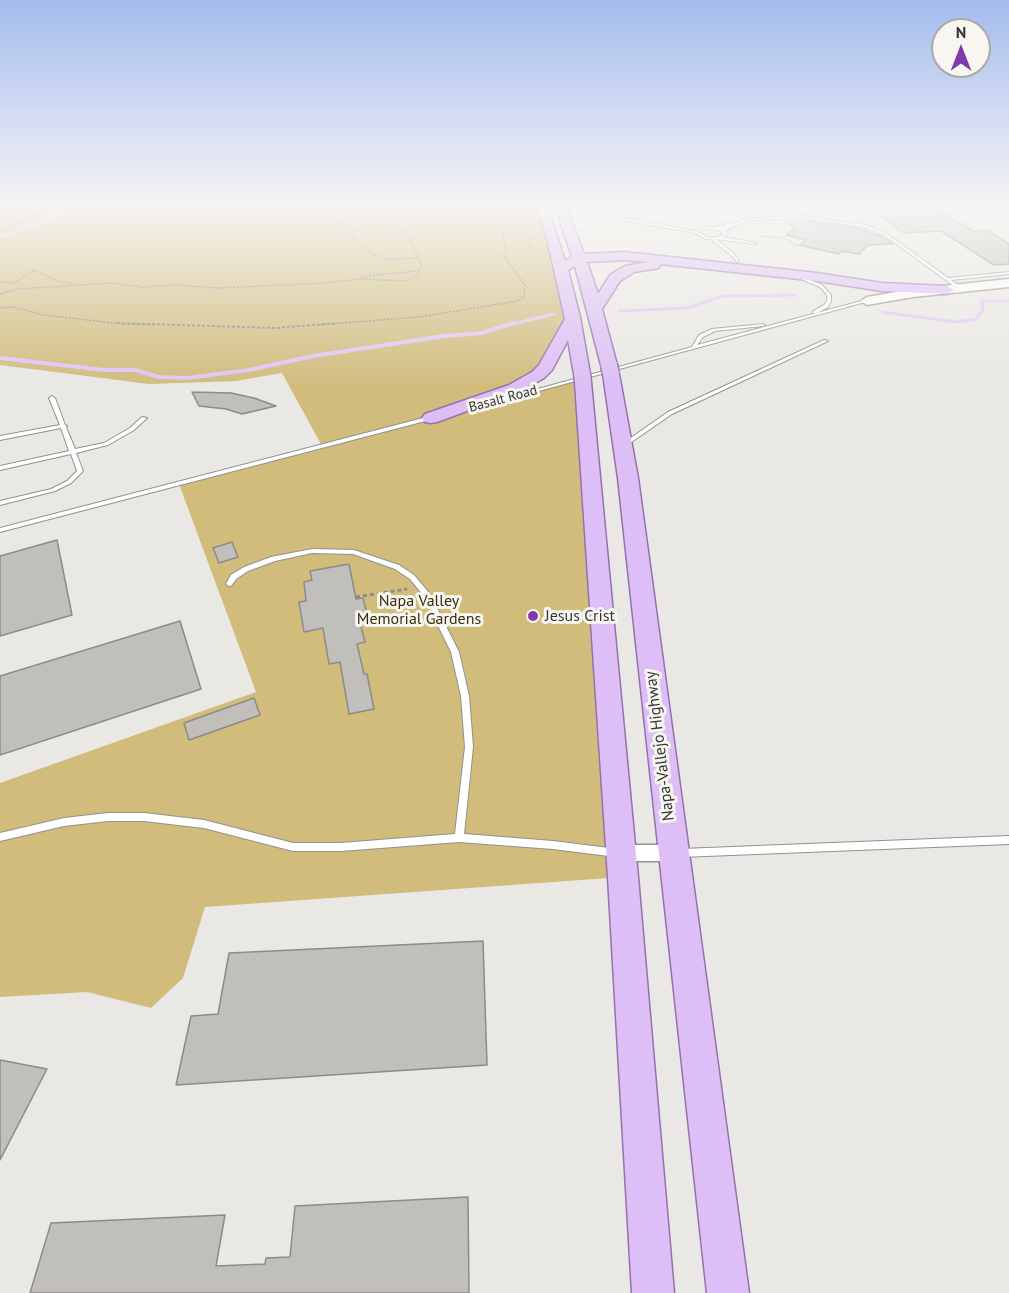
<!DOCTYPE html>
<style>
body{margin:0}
#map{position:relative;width:1009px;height:1293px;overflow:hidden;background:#eae8e4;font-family:"PT Sans",sans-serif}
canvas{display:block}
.north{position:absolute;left:931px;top:18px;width:60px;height:60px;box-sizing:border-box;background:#f7f6f1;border:2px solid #aaa9a5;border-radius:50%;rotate:0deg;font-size:16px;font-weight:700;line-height:24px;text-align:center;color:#363534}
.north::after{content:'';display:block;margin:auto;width:21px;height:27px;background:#7f3bae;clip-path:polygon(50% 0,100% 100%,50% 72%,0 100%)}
</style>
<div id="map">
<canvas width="1009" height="1293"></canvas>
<div class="north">N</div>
</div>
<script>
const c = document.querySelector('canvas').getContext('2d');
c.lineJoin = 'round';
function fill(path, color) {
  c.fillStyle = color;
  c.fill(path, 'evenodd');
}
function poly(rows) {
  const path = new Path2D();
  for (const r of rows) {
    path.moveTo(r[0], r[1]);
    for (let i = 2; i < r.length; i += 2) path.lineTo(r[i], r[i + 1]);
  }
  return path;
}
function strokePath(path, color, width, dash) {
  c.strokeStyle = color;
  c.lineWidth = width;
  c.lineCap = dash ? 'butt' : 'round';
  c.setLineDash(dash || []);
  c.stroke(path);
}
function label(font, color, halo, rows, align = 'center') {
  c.font = font + ' "PT Sans",sans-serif';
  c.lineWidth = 6;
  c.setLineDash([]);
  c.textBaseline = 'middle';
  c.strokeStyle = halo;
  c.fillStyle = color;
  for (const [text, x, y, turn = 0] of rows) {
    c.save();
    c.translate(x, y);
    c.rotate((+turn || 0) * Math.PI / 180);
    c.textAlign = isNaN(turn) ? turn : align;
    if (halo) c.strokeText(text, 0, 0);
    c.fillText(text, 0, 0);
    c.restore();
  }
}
fill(poly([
 [0,206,541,206,561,268,559,295,573,317,538,375,440,415,581,378,623,877,205,907,183,978,151,1008,87,992,0,997,0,783,256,692,179,484,322,446,282,373,236,381,149,384,0,365]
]), '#d1bc7c');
strokePath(poly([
 [0,237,44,222,63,208,60,206],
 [619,311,688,308,722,296,795,295],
 [883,312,956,322,976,319,983,310,982,301,1009,301],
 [508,325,554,314]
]), '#dfc5f7', 3);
strokePath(poly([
 [0,358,104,370,135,370,159,377,187,378,249,370,313,356,444,336,482,333,513,323]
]), '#dfc5f7', 4);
const building = poly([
 [865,206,932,206,973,231,988,230,1009,244,1009,264,994,265,941,231,903,233,865,206],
 [804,221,856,228,883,237,893,244,868,245,859,254,842,251,839,254,799,245,806,240,786,235,794,229,786,222,804,221],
 [192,392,231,393,254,398,276,406,242,414,226,409,199,406,192,392],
 [57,540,72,615,0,636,0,556,57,540],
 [232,542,238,557,219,563,213,548,232,542],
 [349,564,356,599,363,598,369,621,360,623,365,642,357,644,364,674,367,674,374,709,349,714,340,662,329,664,323,628,304,632,299,602,306,601,304,582,312,580,310,571,349,564],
 [180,621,201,689,0,755,0,676,180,621],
 [254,698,260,715,189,740,184,723,254,698],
 [483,941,487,1065,176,1085,191,1016,218,1014,229,953,483,941],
 [0,1060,47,1069,0,1160,0,1060],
 [468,1197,469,1293,30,1293,51,1223,225,1215,216,1266,265,1264,266,1258,290,1257,295,1206,468,1197]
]);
fill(building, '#c0bfbb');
strokePath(building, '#8d8b88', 1.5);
const lane = poly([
 [607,206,609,206,616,215,624,218,643,221,630,206,634,206,648,222,695,231,699,228,714,227,754,218,797,216,785,206,789,206,801,216,861,224,886,233,948,278,1009,272,1009,274,951,280,962,288,958,289,884,235,860,226,800,218,754,220,736,225,725,231,728,234,723,237,757,243,755,244,716,239,734,254,739,261,737,262,732,256,711,239,706,239,695,233,650,225,648,226,645,224,622,220,614,217,607,206],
 [711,229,720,231,724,234,718,237,708,237,698,232,700,230,711,229],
 [657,206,661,206,665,211,670,212,684,211,679,206,683,206,689,212,670,214,664,213,657,206],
 [845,206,848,206,874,225,871,226,845,206],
 [997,207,1009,212,1009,214,997,209,997,207],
 [801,277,803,277,822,285,831,295,831,301,828,307,817,313,813,313,813,311,824,305,827,301,827,295,820,287,801,279,801,277],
 [865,300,869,301,480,407,475,406,692,347,699,335,712,329,763,324,765,325,763,326,715,331,703,337,697,345,865,300],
 [824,340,828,341,672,414,627,445,623,445,622,444,668,412,824,340],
 [52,396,55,398,65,425,67,426,66,427,75,449,104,443,130,428,142,417,147,418,134,430,108,445,76,453,83,471,71,483,55,491,0,505,0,501,51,489,67,481,77,471,71,454,0,470,0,466,69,451,61,428,0,440,0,436,60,425,49,398,52,396],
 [431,416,434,418,433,419,0,532,0,528,431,416],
 [312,549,354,550,399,565,414,575,430,594,459,652,469,696,473,747,464,834,553,841,617,849,620,850,622,853,620,856,617,857,553,849,459,842,341,851,293,851,204,828,144,821,108,821,64,826,0,841,0,833,64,818,108,813,144,813,204,820,293,843,341,843,455,834,465,747,461,696,451,652,423,595,410,579,395,569,353,554,312,553,275,561,248,571,236,579,231,586,229,586,226,584,231,575,244,567,271,557,312,549],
 [1009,836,1009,844,681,857,678,856,676,853,678,850,681,849,1009,836]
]);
const street = poly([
 [621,845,673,845,680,847,682,853,680,859,673,861,621,861,614,859,612,853,614,847,621,845]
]);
const secondary = poly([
 [1009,279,1009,287,913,297,867,305,861,301,867,297,913,289,1009,279]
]);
const primary = poly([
 [536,206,547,206,565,261,572,257,555,206,566,206,584,254,624,252,817,273,882,283,947,286,954,290,947,294,882,291,817,281,660,264,659,268,634,272,620,281,602,309,617,365,611,369,619,374,638,478,749,1293,707,1293,618,478,603,374,609,370,601,365,575,266,568,270,580,317,590,374,586,378,591,382,638,877,674,1293,632,1293,608,877,575,382,579,378,574,374,568,340,552,370,544,378,521,391,437,422,431,423,425,422,422,418,425,414,509,385,532,372,539,365,565,319,546,234,536,206],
 [624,260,647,262,625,266,610,275,598,294,587,262,624,260]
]);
strokePath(lane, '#92918d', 2);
strokePath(street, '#92918d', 3);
strokePath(secondary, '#92918d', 3);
strokePath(primary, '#9472ae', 3);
strokePath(poly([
 [327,206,339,222,357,228,353,238,374,255,388,259,419,258,421,266,419,271],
 [400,206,397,216,399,229,408,237,419,258],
 [518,206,532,250],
 [0,209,36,214,21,223,0,230],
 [760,236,787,239,797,246],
 [419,271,418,275,407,281,358,279,373,275,419,271],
 [0,282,14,283,34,270,57,281,73,284],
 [0,294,18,289,112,283,143,287,177,285,217,288,328,283,358,279],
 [0,308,14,307,43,315,123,324,155,325],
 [317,325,419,317,518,301,524,297,525,286,503,254,505,250,502,228,492,209,494,206]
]), '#8c8b88', 1.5, [2, 1.5]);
strokePath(poly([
 [117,323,276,328,337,323]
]), '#8c8b88', 2, [3, 2]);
strokePath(poly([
 [356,597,407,589]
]), '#8c8b88', 3, [4, 3]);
fill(lane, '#fff');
fill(street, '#fff');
fill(secondary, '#fff');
fill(primary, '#ddbef6');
const primaryBridge = poly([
 [609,365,611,374],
 [582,374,583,382]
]);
strokePath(primaryBridge, '#9472ae', 19, []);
strokePath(primaryBridge, '#ddbef6', 16);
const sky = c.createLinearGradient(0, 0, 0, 387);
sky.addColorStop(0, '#a4bbee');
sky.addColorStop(0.53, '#f6f5f3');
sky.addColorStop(1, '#f6f5f300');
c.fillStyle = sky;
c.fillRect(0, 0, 1009, 387);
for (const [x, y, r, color] of [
 [533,616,6,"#7f3bae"]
]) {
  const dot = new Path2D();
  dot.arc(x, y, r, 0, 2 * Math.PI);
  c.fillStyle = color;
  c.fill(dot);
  strokePath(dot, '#f7f6f1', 2);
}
label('14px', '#363534', '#f7f6f1', [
 ["Basalt Road",503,399,-15]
]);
label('16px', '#372d0e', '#f7f6f1', [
 ["Napa Valley",419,601],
 ["Memorial Gardens",419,619]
]);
label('16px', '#363534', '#f7f6f1', [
 ["Jesus Crist",545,616]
], 'left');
label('16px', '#363534', '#f7f6f1', [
 ["Napa-Vallejo Highway",660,746,-97]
]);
</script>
